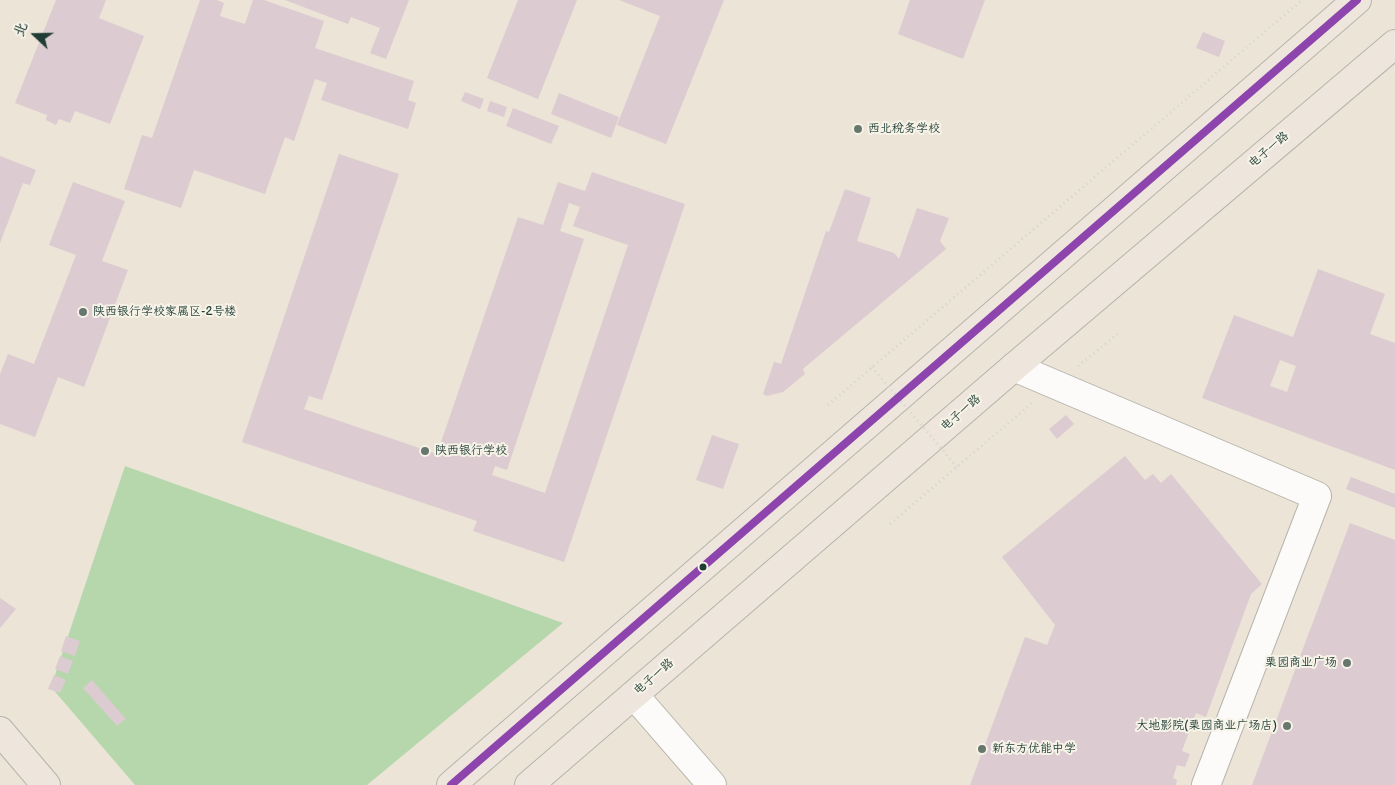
<!DOCTYPE html>
<meta charset="utf-8">
<style>
body{margin:0}
#map{position:relative;width:1395px;height:785px;overflow:hidden;background:#ece4d7;font-family:"Balsamiq Sans","LXGW WenKai TC",sans-serif}
canvas{display:block}
.north{position:absolute;left:10px;top:10px;width:50px;height:50px;-webkit-text-stroke:4px #f7f3e8;paint-order:stroke;rotate:291deg;font-size:14px;font-weight:700;line-height:20px;text-align:center;color:#1f3d34}
.north::after{content:'';display:block;margin:auto;width:18px;height:22px;background:#1f3d34;clip-path:polygon(50% 0,100% 100%,50% 72%,0 100%)}
</style>
<div id="map">
<canvas width="1395" height="785"></canvas>
<div class="north">北</div>
</div>
<script>
const c = document.querySelector('canvas').getContext('2d');
c.lineJoin = 'round';
function fill(path, color) {
  c.fillStyle = color;
  c.fill(path, 'evenodd');
}
function poly(rows) {
  const path = new Path2D();
  for (const r of rows) {
    path.moveTo(r[0], r[1]);
    for (let i = 2; i < r.length; i += 2) path.lineTo(r[i], r[i + 1]);
  }
  return path;
}
function strokePath(path, color, width, dash) {
  c.strokeStyle = color;
  c.lineWidth = width;
  c.lineCap = dash ? 'butt' : 'round';
  c.setLineDash(dash || []);
  c.stroke(path);
}
function label(font, color, halo, rows, align = 'center') {
  c.font = font + ' "Balsamiq Sans","LXGW WenKai TC",sans-serif';
  c.lineWidth = 4;
  c.setLineDash([]);
  c.textBaseline = 'middle';
  c.strokeStyle = halo;
  c.fillStyle = color;
  for (const [text, x, y, turn = 0] of rows) {
    c.save();
    c.translate(x, y);
    c.rotate((+turn || 0) * Math.PI / 180);
    c.textAlign = isNaN(turn) ? turn : align;
    if (halo) c.strokeText(text, 0, 0);
    c.fillText(text, 0, 0);
    c.restore();
  }
}
fill(poly([
 [125,466,563,623,367,785,135,785,51,687]
]), '#b5d7ab');
fill(poly([
 [56,0,106,0,99,18,144,36,110,124,75,111,70,123,59,119,56,125,46,120,47,115,15,103],
 [200,0,217,0,224,3,220,16,245,24,253,0,264,0,324,21,315,48,414,81,408,100,416,103,408,129,321,100,327,83,315,79,294,141,285,137,265,194,194,170,181,208,124,189,142,135,152,138],
 [285,0,409,0,386,59,370,53,380,28,351,17,348,24],
 [518,0,577,0,538,99,487,78],
 [619,0,724,0,666,144,617,125,660,16],
 [910,0,985,0,963,59,898,34],
 [1203,32,1225,41,1219,57,1196,48],
 [465,92,484,99,480,109,461,101],
 [559,93,619,117,611,138,551,114],
 [490,101,507,107,504,117,487,111],
 [513,108,559,126,551,144,506,126],
 [339,154,399,174,322,400,309,396,304,409,437,454,518,217,543,225,558,182,585,191,592,172,685,204,564,562,473,531,477,521,242,442],
 [569,203,580,207,573,226,628,245,545,493,492,475,495,466,507,470,584,239,560,231],
 [0,156,36,170,30,185,23,183,0,243],
 [73,182,125,201,102,261,128,270,84,387,58,377,35,437,0,424,0,374,8,354,34,364,76,255,49,245],
 [845,189,871,198,857,241,894,253,899,259,917,208,949,218,940,241,946,249,804,368,803,370,805,374,783,392,767,396,763,394,774,362,781,364,826,231,829,232],
 [1318,269,1385,294,1370,334,1395,343,1395,470,1202,398,1234,315,1293,337],
 [1280,360,1296,366,1287,392,1270,386],
 [1066,415,1074,424,1057,439,1049,429],
 [712,435,739,444,723,489,696,480],
 [1125,456,1145,480,1153,474,1161,483,1171,474,1262,584,1251,594,1206,717,1196,713,1182,751,1190,754,1185,767,1177,765,1173,778,1177,780,1176,785,970,785,1025,637,1047,645,1055,625,1002,557],
 [1351,477,1395,494,1395,508,1346,489],
 [1350,523,1395,540,1395,785,1252,785],
 [0,598,16,609,0,628],
 [66,636,80,641,75,656,61,651],
 [60,656,73,661,68,674,55,669],
 [54,675,66,680,60,693,48,689],
 [92,680,126,719,117,726,83,688]
]), '#dccbd0');
const minor = poly([
 [1014,367,1317,496,1206,785],
 [634,695,712,785]
]);
const major = poly([
 [0,731,46,785],
 [451,785,1357,0],
 [529,785,1014,367,1395,44]
]);
strokePath(minor, '#b6b4ab', 30);
strokePath(major, '#b6b4ab', 30);
strokePath(poly([
 [1078,366,1119,333],
 [828,405,1302,0],
 [890,524,1032,403]
]), '#d4d4d0', 3, [1, 4]);
strokePath(minor, '#fcfbf9', 28);
strokePath(major, '#eee6dd', 28);
strokePath(poly([
 [872,367,957,467]
]), '#d4d4d0', 3, [1, 4]);
strokePath(poly([
 [451,785,1357,0]
]), '#8e44ad', 8);
for (const [x, y, r, color] of [
 [858,129,5,"#67776d"],
 [83,312,5,"#67776d"],
 [425,451,5,"#67776d"],
 [703,567,4.5,"#1f3d34"],
 [1347,663,5,"#67776d"],
 [1287,726,5,"#67776d"],
 [982,749,5,"#67776d"]
]) {
  const dot = new Path2D();
  dot.arc(x, y, r, 0, 2 * Math.PI);
  c.fillStyle = color;
  c.fill(dot);
  strokePath(dot, '#f7f3e8', 2);
}
label('12px', '#1f3d34', '#f7f3e8', [
 ["西北税务学校",868,129],
 ["陕西银行学校家属区-2号楼",93,312],
 ["陕西银行学校",435,451],
 ["栗园商业广场",1337,663,"right"],
 ["大地影院(栗园商业广场店)",1277,726,"right"],
 ["新东方优能中学",992,749]
], 'left');
label('12px', '#1f3d34', '#f7f3e8', [
 ["电子一路",1269,150,-40],
 ["电子一路",961,413,-41],
 ["电子一路",654,677,-41]
]);
</script>
